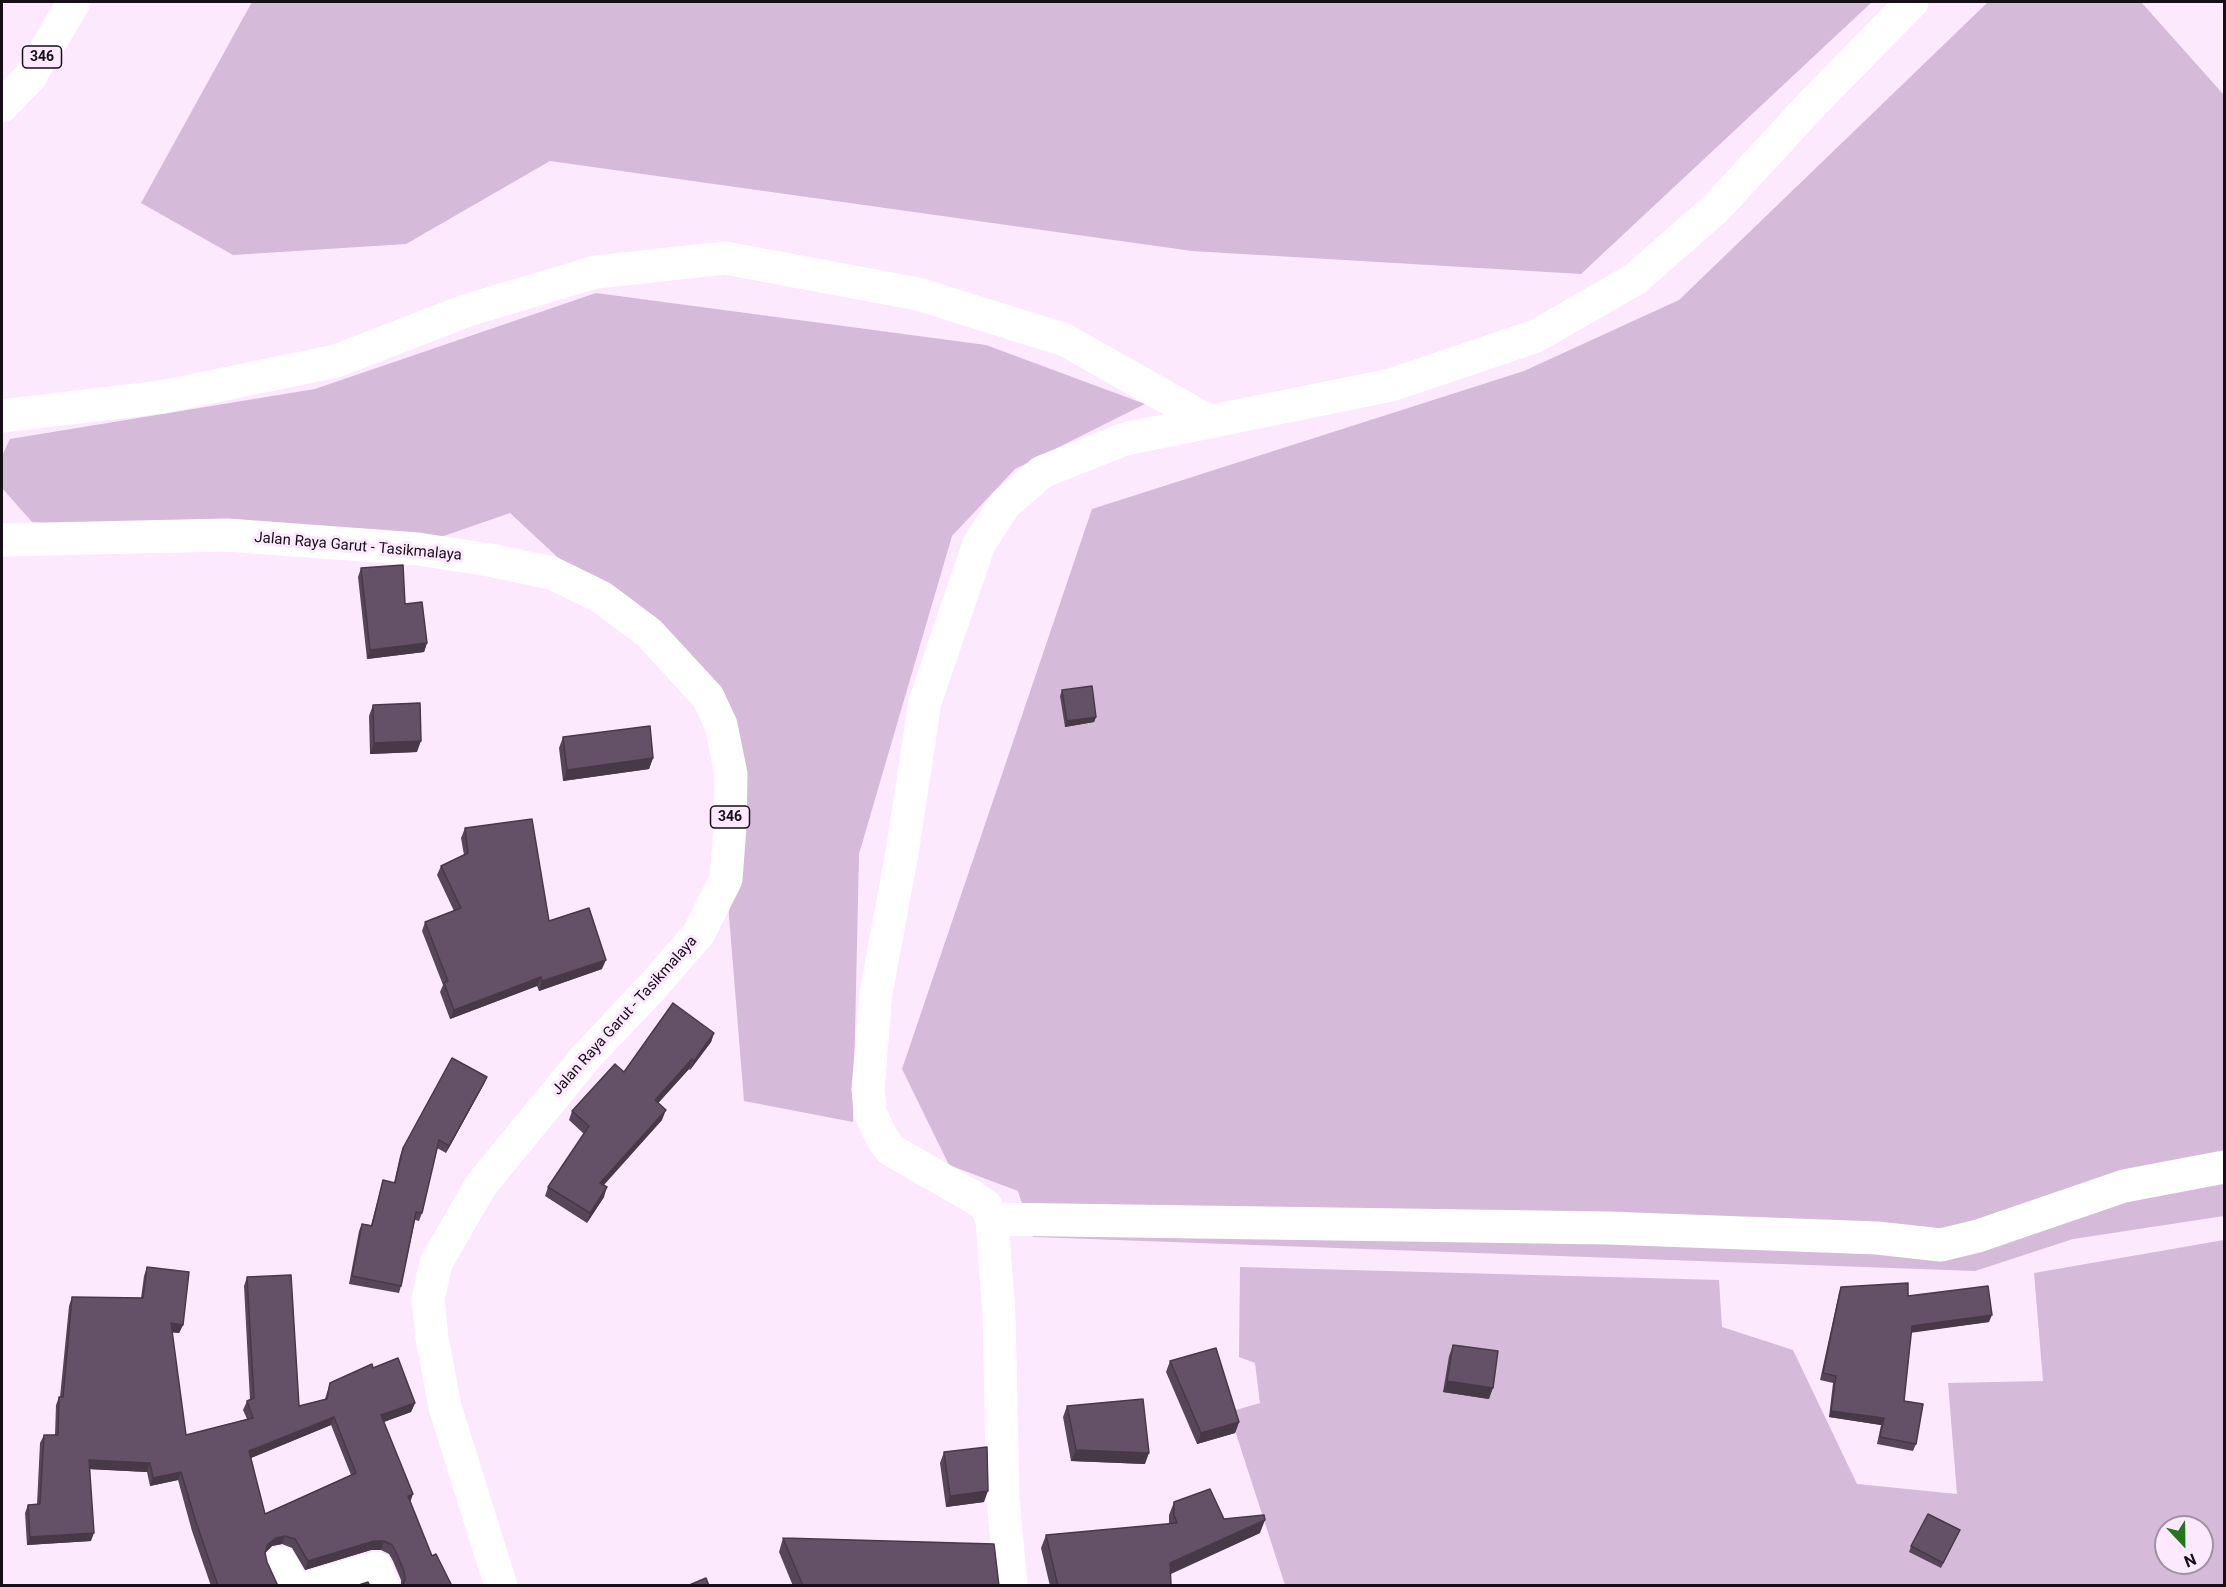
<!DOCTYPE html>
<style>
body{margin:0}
#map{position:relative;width:2226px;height:1587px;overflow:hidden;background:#fce9fe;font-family:Roboto,sans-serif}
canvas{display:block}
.frame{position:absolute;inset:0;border:3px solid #160f18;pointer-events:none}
.north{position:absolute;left:2154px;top:1515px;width:60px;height:60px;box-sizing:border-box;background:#fce9fe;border:2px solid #a092a2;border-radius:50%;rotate:158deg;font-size:16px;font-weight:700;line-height:24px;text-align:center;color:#160f18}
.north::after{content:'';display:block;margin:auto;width:21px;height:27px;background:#24761f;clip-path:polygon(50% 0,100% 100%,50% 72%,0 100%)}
</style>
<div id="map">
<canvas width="2226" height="1587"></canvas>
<div class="frame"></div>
<div class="north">N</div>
</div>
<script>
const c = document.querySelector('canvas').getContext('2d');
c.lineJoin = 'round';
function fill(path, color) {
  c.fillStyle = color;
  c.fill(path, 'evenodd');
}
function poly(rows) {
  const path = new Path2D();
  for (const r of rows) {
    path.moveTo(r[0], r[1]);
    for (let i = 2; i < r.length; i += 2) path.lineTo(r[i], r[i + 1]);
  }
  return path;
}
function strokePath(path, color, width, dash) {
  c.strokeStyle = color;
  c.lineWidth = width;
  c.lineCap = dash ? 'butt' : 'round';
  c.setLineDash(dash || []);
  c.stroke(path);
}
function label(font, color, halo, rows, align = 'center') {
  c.font = font + ' Roboto,sans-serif';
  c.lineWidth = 6;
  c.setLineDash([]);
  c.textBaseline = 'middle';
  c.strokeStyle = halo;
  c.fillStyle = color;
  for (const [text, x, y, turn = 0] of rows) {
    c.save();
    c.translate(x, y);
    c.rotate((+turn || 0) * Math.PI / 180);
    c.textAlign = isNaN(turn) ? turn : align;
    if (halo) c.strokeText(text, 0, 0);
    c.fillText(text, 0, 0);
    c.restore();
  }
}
fill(poly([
 [252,2,1872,2,1581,274,1192,251,550,161,406,244,233,255,141,203],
 [1988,2,2141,2,2224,95,2224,1216,2073,1239,1975,1271,1033,1237,1018,1191,949,1165,902,1069,1092,509,1524,371,1679,300],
 [596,293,986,345,1145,404,1015,469,952,536,859,854,853,1122,744,1101,726,879,708,697,510,513,409,548,32,522,2,488,2,456,10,439,315,389],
 [2224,1240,2224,1585,1285,1585,1229,1412,1260,1403,1255,1363,1239,1357,1240,1267,1719,1280,1722,1327,1793,1350,1857,1484,1957,1494,1948,1383,2043,1381,2034,1273],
 [2166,1527,2202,1527,2202,1563,2166,1563]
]), '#d5bad9');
strokePath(poly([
 [2,416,162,397,336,361,468,310,596,272,725,258,918,294,1065,340,1210,422],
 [992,1219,1608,1228,1877,1238,1941,1245,1978,1236,2124,1186,2224,1167],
 [281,1563,292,1586],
 [313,1586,376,1568,383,1586],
 [1011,1586,1003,1499,999,1316,992,1219,986,1206,973,1197,891,1150,882,1138,870,1112,868,1089,876,993,902,853,925,702,979,544,1005,504,1042,472,1125,439,1391,385,1536,336,1635,279,1716,208,1813,103,1912,2]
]), '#fff', 33);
strokePath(poly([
 [2,106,29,78,74,2],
 [2,540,227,535,418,549,489,560,552,573,601,597,649,633,708,697,721,725,731,774,730,827,726,879,699,933,653,986,586,1057,481,1185,436,1263,428,1299,432,1338,445,1407,501,1586]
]), '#fff', 33);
fill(poly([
 [361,568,405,604,427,643,424,652,367,659,358,577],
 [1062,690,1096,717,1094,722,1065,727,1060,696],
 [373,705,417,752,370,754,369,716],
 [563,737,653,758,649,769,563,781,559,748],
 [465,828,549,921,602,969,539,991,537,986,450,1019,440,992,443,985,422,931,425,922,454,911,437,875,441,866,464,855,461,838],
 [714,1033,711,1042,690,1070,689,1069,658,1103,662,1120,604,1185,604,1197,587,1223,545,1196,548,1187,584,1134,569,1120,572,1111,624,1072],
 [487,1077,484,1084,446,1153,437,1148,422,1213,419,1221,415,1220,401,1286,399,1293,349,1284,359,1231,362,1224,371,1225,383,1180,394,1183,400,1156,403,1148],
 [147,1267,183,1325,179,1333,172,1332,186,1435,247,1419,243,1410,247,1401,250,1400,244,1286,247,1277,299,1406,325,1399,330,1383,373,1368,415,1403,411,1412,384,1422,410,1502,432,1556,452,1586,401,1586,401,1580,393,1561,389,1554,381,1550,371,1550,305,1570,292,1548,282,1544,272,1546,265,1553,267,1562,278,1586,211,1586,192,1531,178,1480,150,1486,147,1472,90,1469,91,1541,27,1545,25,1513,28,1505,37,1504,40,1443,44,1435,55,1435,56,1405,59,1397,60,1397,69,1306,72,1297,141,1298,144,1276],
 [331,1425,351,1475,265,1514,251,1458],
 [1841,1287,1908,1296,1989,1322,1911,1332,1904,1401,1916,1444,1913,1451,1877,1444,1881,1425,1829,1417,1833,1383,1820,1380,1839,1293],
 [1453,1345,1489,1399,1443,1392,1449,1356],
 [1170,1361,1239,1422,1235,1433,1197,1444,1166,1372],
 [1067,1406,1145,1464,1071,1461,1063,1417],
 [944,1452,984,1502,946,1507,940,1463],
 [1174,1502,1224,1519,1260,1533,1171,1574,1171,1586,1050,1586,1041,1548,1046,1535,1169,1524,1169,1515],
 [1960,1530,1941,1568,1909,1552,1911,1546],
 [783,1538,999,1586,793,1586,779,1552]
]), '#574659');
fill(poly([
 [427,643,424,652,367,659,370,650],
 [1096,717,1094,722,1065,727,1067,721],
 [421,741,417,752,370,754,374,743],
 [653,758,649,769,563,781,567,770],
 [606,960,602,969,539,991,542,981],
 [541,977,537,986,450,1019,454,1010],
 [714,1033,711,1042,690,1070,694,1061],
 [692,1059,689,1069,652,1110,655,1100],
 [487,1077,484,1084,446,1153,449,1146],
 [666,1110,662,1120,597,1192,600,1183],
 [607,1187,604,1197,587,1223,590,1213],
 [1992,1315,1989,1322,1910,1333,1912,1326],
 [171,1323,183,1325,179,1333,167,1332],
 [1447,1381,1493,1388,1489,1399,1443,1392],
 [415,1403,411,1412,378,1424,381,1415],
 [1831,1411,1884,1418,1881,1425,1829,1417],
 [334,1417,331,1425,246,1460,249,1451],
 [1239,1422,1235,1433,1197,1444,1201,1433],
 [1076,1450,1149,1453,1145,1464,1071,1461],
 [89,1460,150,1463,147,1472,86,1469],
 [181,1472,178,1480,150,1486,153,1478],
 [988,1491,984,1502,946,1507,950,1496],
 [413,1494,410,1503,408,1496],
 [1265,1520,1260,1533,1165,1576,1170,1563],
 [94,1533,91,1541,27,1545,30,1537],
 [285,1536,282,1544,272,1546,265,1553,268,1544,276,1538],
 [374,1541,384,1541,381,1550,371,1550,305,1570,308,1561]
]), '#473948');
const building = poly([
 [403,565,405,604,422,602,427,643,370,650,361,568,403,565],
 [1092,686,1096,717,1067,721,1062,690,1092,686],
 [420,703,421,741,374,743,373,705,420,703],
 [650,726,653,758,567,770,563,737,650,726],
 [532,819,549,921,589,908,606,960,542,981,541,977,454,1010,444,983,448,981,425,922,461,908,441,866,468,853,465,828,532,819],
 [673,1003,714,1033,694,1061,692,1059,655,1100,666,1110,600,1183,607,1187,590,1213,548,1187,589,1126,572,1111,615,1064,624,1072,673,1003],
 [452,1058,487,1077,449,1146,439,1140,422,1213,416,1212,401,1286,352,1276,362,1224,372,1226,383,1180,395,1183,403,1148,452,1058],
 [147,1267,189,1272,183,1325,171,1323,186,1435,253,1418,247,1401,254,1398,247,1277,291,1275,299,1406,327,1399,330,1383,372,1364,373,1368,398,1358,415,1403,381,1415,413,1494,408,1496,432,1556,436,1554,452,1586,402,1586,405,1580,404,1571,396,1552,392,1545,384,1541,374,1541,308,1561,295,1539,285,1536,276,1538,268,1544,265,1553,267,1562,278,1586,218,1586,196,1522,181,1472,153,1478,150,1463,89,1460,94,1533,30,1537,28,1505,40,1504,44,1435,58,1435,59,1397,63,1397,72,1297,143,1298,147,1267],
 [334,1417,356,1473,265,1514,249,1451,334,1417],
 [1908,1283,1908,1296,1988,1286,1992,1315,1912,1326,1904,1401,1923,1404,1916,1444,1880,1437,1884,1418,1831,1411,1836,1376,1823,1373,1841,1287,1908,1283],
 [1453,1345,1498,1351,1493,1388,1447,1381,1453,1345],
 [1216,1348,1239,1422,1201,1433,1170,1361,1216,1348],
 [1143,1399,1149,1453,1076,1450,1067,1406,1143,1399],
 [987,1447,988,1491,950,1496,944,1452,987,1447],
 [1210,1489,1224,1519,1264,1515,1265,1520,1170,1563,1171,1586,1058,1586,1046,1535,1177,1523,1174,1515,1174,1502,1210,1489],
 [1928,1514,1960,1530,1943,1563,1911,1546,1928,1514],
 [783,1538,994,1544,999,1586,803,1586,783,1538],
 [706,1578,709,1586,687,1586,706,1578],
 [368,1582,370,1586,356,1586,368,1582]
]);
fill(building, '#655167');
strokePath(building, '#473948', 1.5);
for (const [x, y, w] of [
 [42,57,39],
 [730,817,39]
]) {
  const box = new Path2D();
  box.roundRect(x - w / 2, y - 11, w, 22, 4.5);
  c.fillStyle = '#fce9fe';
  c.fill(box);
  strokePath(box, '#160f18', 1.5);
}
label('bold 14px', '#160f18', null, [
 ["346",42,57],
 ["346",730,817]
]);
label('15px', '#160f18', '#fce9fe', [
 ["Jalan Raya Garut - Tasikmalaya",358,547,5],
 ["Jalan Raya Garut - Tasikmalaya",625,1016,-48]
]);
</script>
